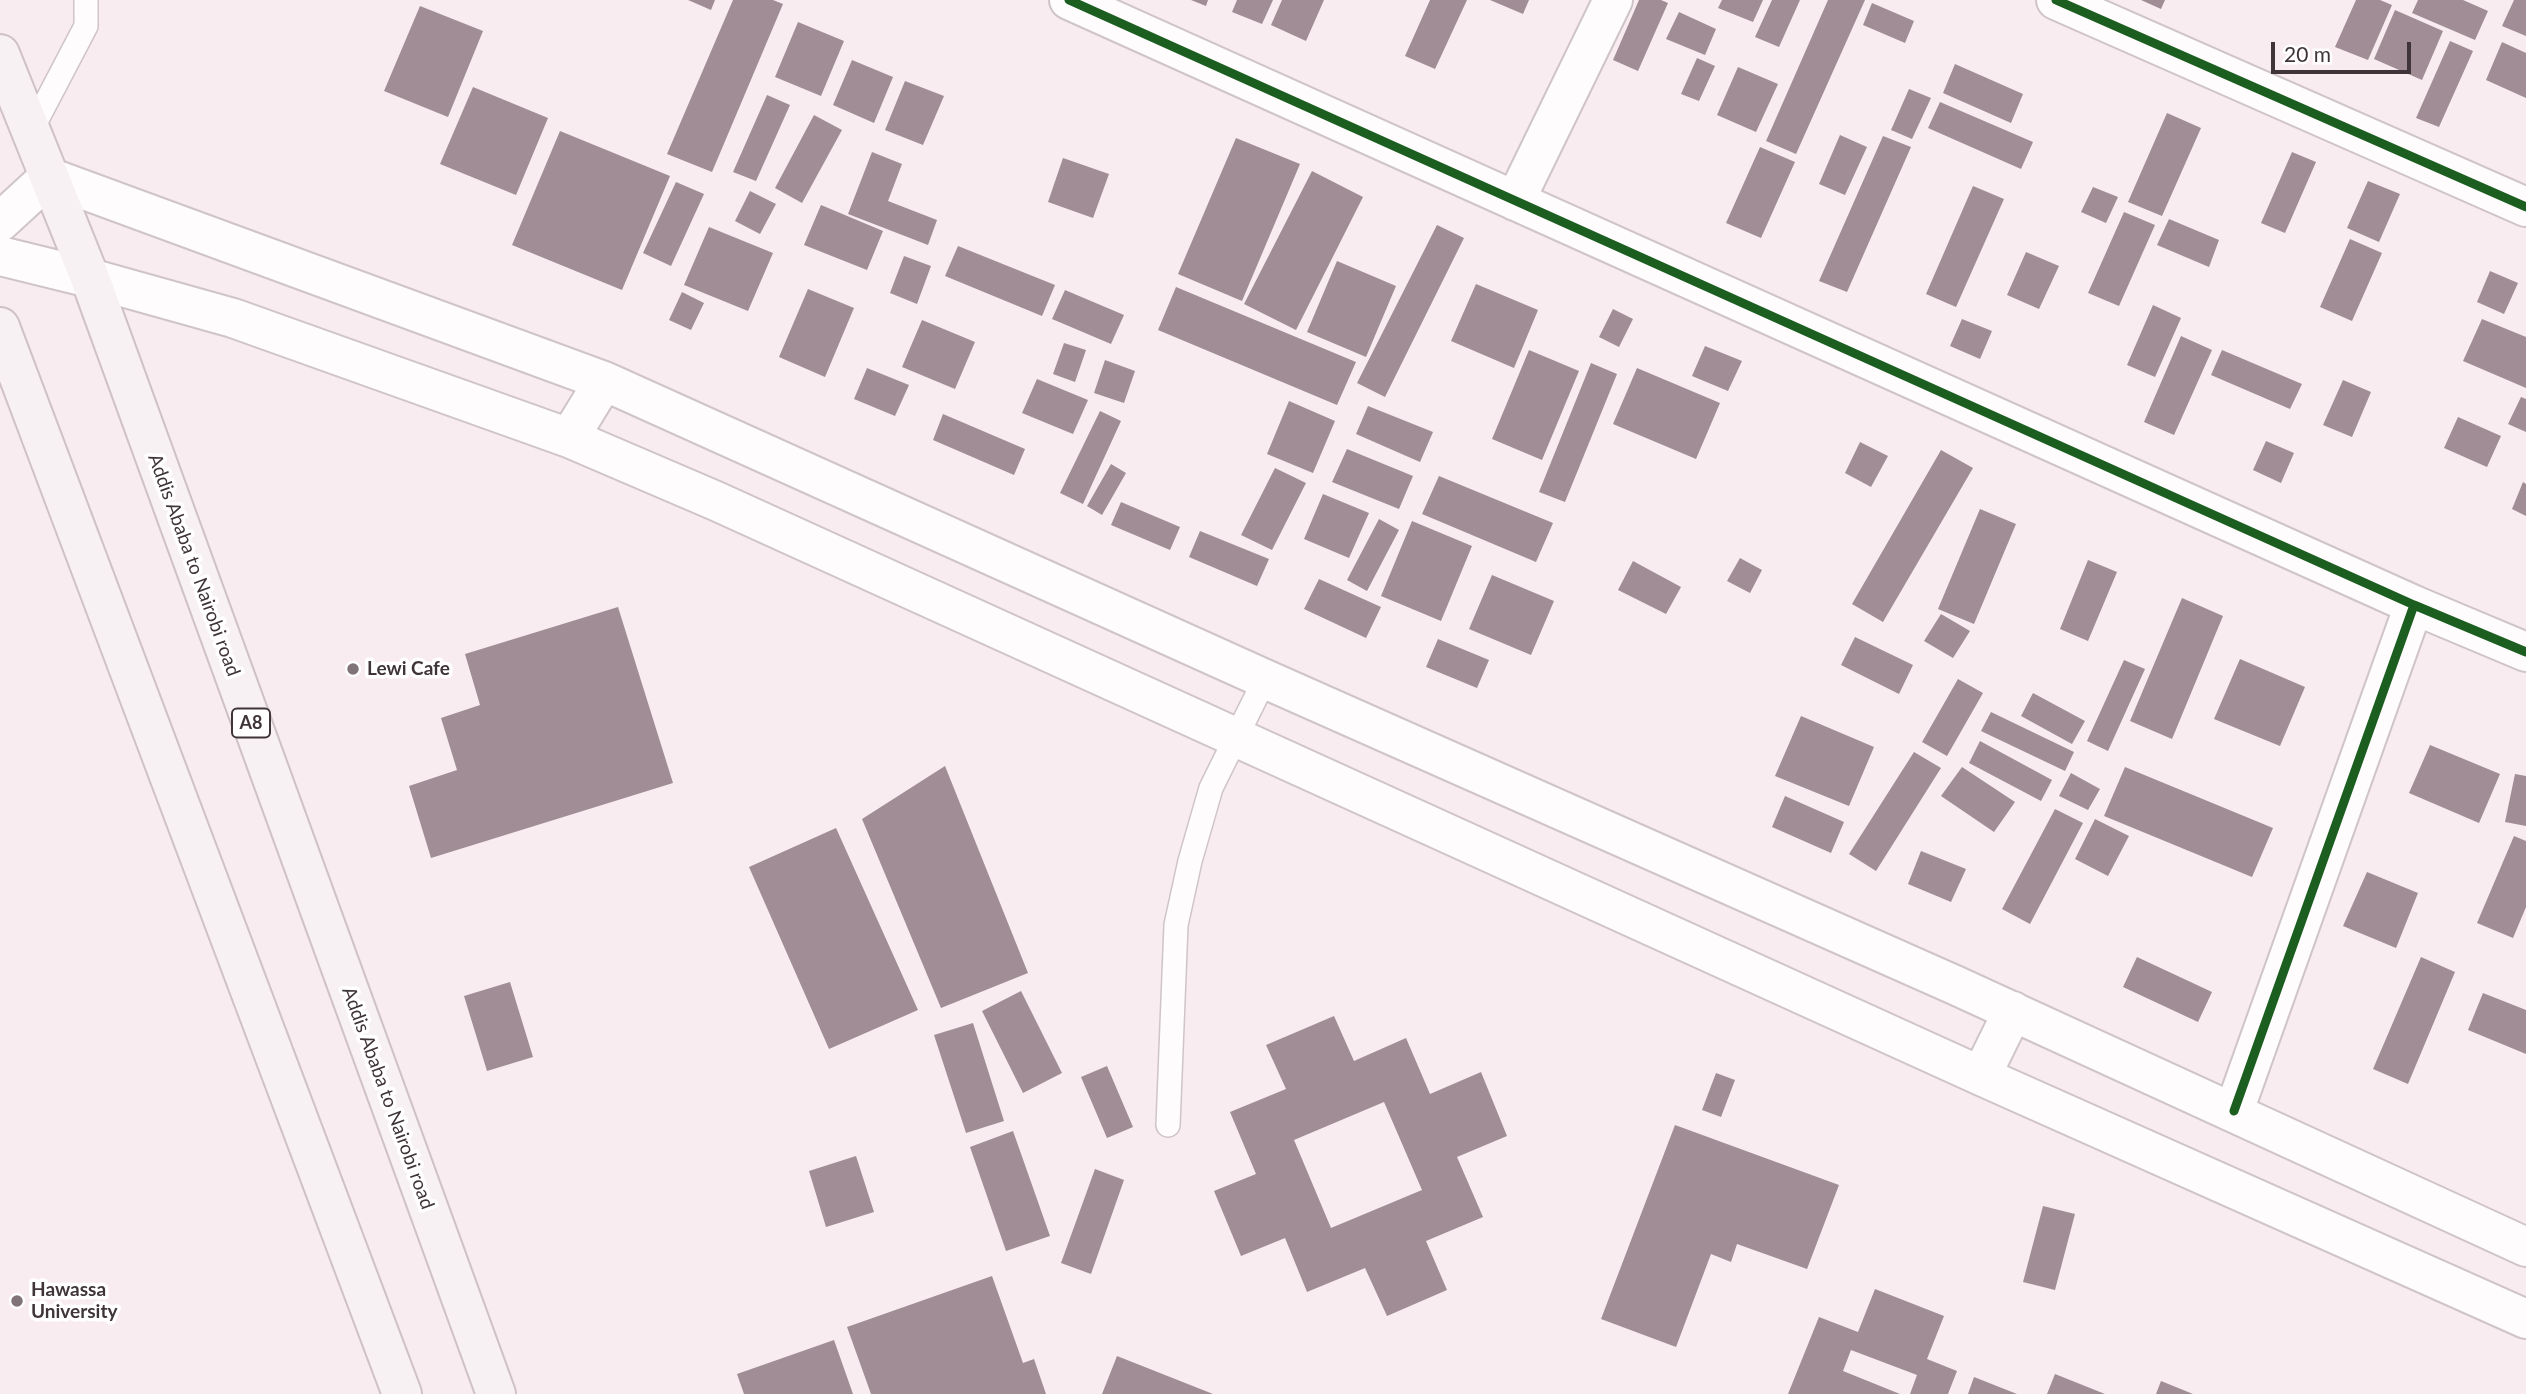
<!DOCTYPE html>
<style>
body{margin:0}
#map{position:relative;width:2526px;height:1394px;overflow:hidden;background:#f8ecf0;font-family:Lato,sans-serif}
canvas{display:block}
.scale{position:absolute;left:2271px;top:42px;width:140px;height:32px;box-sizing:border-box;border:4px solid #3f3438;border-top:0;padding-left:9px;font-size:21px;line-height:24px;white-space:nowrap;color:#3f3438;-webkit-text-stroke:5px #fff;paint-order:stroke}
</style>
<div id="map">
<canvas width="2526" height="1394"></canvas>
<div class="scale">20 m</div>
</div>
<script>
const c = document.querySelector('canvas').getContext('2d');
c.lineJoin = 'round';
function fill(path, color) {
  c.fillStyle = color;
  c.fill(path, 'evenodd');
}
function poly(rows) {
  const path = new Path2D();
  for (const r of rows) {
    path.moveTo(r[0], r[1]);
    for (let i = 2; i < r.length; i += 2) path.lineTo(r[i], r[i + 1]);
  }
  return path;
}
function strokePath(path, color, width, dash) {
  c.strokeStyle = color;
  c.lineWidth = width;
  c.lineCap = dash ? 'butt' : 'round';
  c.setLineDash(dash || []);
  c.stroke(path);
}
function label(font, color, halo, rows, align = 'center') {
  c.font = font + ' Lato,sans-serif';
  c.lineWidth = 7;
  c.setLineDash([]);
  c.textBaseline = 'middle';
  c.strokeStyle = halo;
  c.fillStyle = color;
  for (const [text, x, y, turn = 0] of rows) {
    c.save();
    c.translate(x, y);
    c.rotate((+turn || 0) * Math.PI / 180);
    c.textAlign = isNaN(turn) ? turn : align;
    if (halo) c.strokeText(text, 0, 0);
    c.fillText(text, 0, 0);
    c.restore();
  }
}
fill(poly([
 [688,0,715,0,711,10],
 [733,0,773,0,783,4,712,172,667,154],
 [1191,0,1208,0,1206,6],
 [1237,0,1273,0,1262,24,1232,12],
 [1282,0,1324,0,1306,41,1271,25],
 [1430,0,1467,0,1435,69,1405,56],
 [1490,0,1529,0,1523,14],
 [1639,0,1661,0,1668,3,1638,71,1613,60],
 [1722,0,1763,0,1753,22,1718,8],
 [1772,0,1800,0,1779,47,1755,37],
 [1828,0,1865,0,1796,154,1766,141],
 [2141,0,2165,0,2161,9],
 [2356,0,2380,0,2392,5,2368,60,2335,47],
 [2418,0,2463,0,2488,11,2475,40,2412,13],
 [2514,0,2526,0,2526,36,2502,26],
 [1872,3,1914,21,1905,43,1863,25],
 [420,6,483,31,448,117,384,91],
 [2395,10,2443,31,2422,80,2374,59],
 [1679,12,1716,29,1705,55,1666,39],
 [798,22,844,41,821,96,775,77],
 [2450,41,2473,51,2439,127,2416,118],
 [2502,42,2526,53,2526,98,2486,80],
 [1697,58,1715,66,1699,101,1681,94],
 [852,60,893,77,874,123,833,105],
 [1955,64,2023,94,2011,123,1943,93],
 [1738,67,1778,84,1756,132,1717,115],
 [905,81,944,96,923,145,885,130],
 [473,87,548,118,516,195,440,164],
 [1909,89,1931,98,1912,139,1891,130],
 [767,95,790,105,756,181,733,172],
 [1940,102,2033,142,2021,169,1928,128],
 [2167,113,2201,128,2162,216,2128,202],
 [814,115,842,130,802,203,775,188],
 [560,131,670,176,622,290,512,245],
 [1840,135,1867,147,1845,195,1819,184],
 [1883,136,1911,147,1847,292,1819,281],
 [1236,138,1300,164,1242,301,1178,274],
 [1760,147,1795,162,1761,238,1726,223],
 [872,152,902,164,888,201,937,220,928,245,848,214],
 [2292,152,2316,162,2285,233,2261,223],
 [1063,158,1109,174,1093,218,1048,202],
 [1312,171,1363,197,1296,330,1244,304],
 [2368,181,2400,194,2379,242,2347,228],
 [676,182,704,194,671,266,643,253],
 [1973,186,2004,199,1956,307,1926,294],
 [2093,187,2118,197,2106,223,2081,212],
 [750,191,776,204,760,234,735,221],
 [821,205,883,231,867,270,804,245],
 [2124,212,2155,225,2119,306,2088,293],
 [2169,219,2219,240,2209,267,2157,245],
 [1437,225,1464,238,1385,397,1357,383],
 [709,227,773,253,748,311,684,285],
 [2350,239,2382,253,2352,321,2320,307],
 [958,246,1055,285,1042,316,945,276],
 [2026,252,2059,266,2039,309,2007,295],
 [904,256,931,266,917,304,890,293],
 [1337,261,1396,286,1366,357,1307,332],
 [2490,271,2518,283,2504,314,2477,302],
 [1476,284,1538,310,1514,368,1451,341],
 [1176,287,1356,362,1337,405,1158,330],
 [808,289,854,308,825,377,779,357],
 [1065,290,1124,315,1111,344,1052,319],
 [682,292,704,303,691,330,669,320],
 [2153,305,2181,318,2155,377,2127,365],
 [1613,309,1633,319,1619,347,1599,337],
 [1962,319,1992,331,1980,359,1950,346],
 [2482,319,2526,337,2526,388,2463,361],
 [922,320,975,342,955,389,902,367],
 [2181,336,2212,350,2174,435,2144,422],
 [1064,343,1086,350,1075,382,1053,374],
 [1705,346,1742,361,1728,391,1692,376],
 [1529,350,1579,371,1542,460,1492,439],
 [2222,350,2302,384,2290,409,2211,375],
 [1105,360,1135,371,1124,403,1094,393],
 [1591,363,1617,374,1565,502,1539,492],
 [867,368,909,385,895,416,854,399],
 [1637,368,1720,403,1696,459,1613,424],
 [1037,379,1088,400,1073,434,1022,413],
 [2343,380,2371,392,2352,437,2323,425],
 [2521,397,2526,399,2526,432,2508,424],
 [1289,401,1335,421,1313,473,1267,454],
 [1368,406,1433,432,1420,462,1356,434],
 [1100,411,1121,421,1083,504,1060,493],
 [943,414,1025,449,1014,475,933,440],
 [2458,417,2501,436,2487,467,2444,448],
 [2266,441,2294,453,2281,483,2253,470],
 [1860,442,1888,456,1871,487,1845,473],
 [1347,449,1413,476,1399,509,1332,482],
 [1941,450,1973,468,1883,622,1852,604],
 [1111,464,1126,473,1102,515,1087,506],
 [1275,468,1306,483,1272,550,1241,535],
 [1439,476,1553,523,1536,562,1422,514],
 [2523,482,2526,484,2526,516,2512,509],
 [1323,494,1369,513,1349,558,1304,539],
 [1121,502,1180,527,1170,550,1111,525],
 [1980,509,2016,524,1974,624,1938,609],
 [1379,519,1399,530,1367,591,1347,580],
 [1412,521,1472,546,1441,621,1381,596],
 [1200,531,1269,559,1257,586,1189,557],
 [1740,558,1762,570,1750,593,1727,581],
 [2088,560,2117,572,2088,641,2060,629],
 [1633,561,1681,587,1666,614,1618,590],
 [1492,575,1554,601,1531,655,1469,629],
 [1319,579,1381,607,1366,638,1304,609],
 [2182,598,2223,616,2172,739,2130,721],
 [618,607,673,783,431,858,409,786,457,770,441,718,480,705,465,654],
 [1941,614,1970,631,1953,658,1924,641],
 [1855,637,1913,665,1899,694,1841,665],
 [1438,639,1489,660,1477,688,1426,667],
 [2240,659,2305,687,2280,746,2214,719],
 [2124,660,2145,669,2108,751,2087,741],
 [1958,679,1983,693,1947,756,1922,742],
 [2033,693,2085,721,2072,744,2021,716],
 [1991,712,2074,752,2065,771,1981,731],
 [1801,716,1874,747,1849,806,1775,776],
 [1980,741,2052,780,2041,801,1969,763],
 [2430,745,2500,774,2479,823,2409,793],
 [1914,752,1941,768,1876,871,1849,854],
 [945,766,1028,973,941,1008,862,819],
 [1962,767,2015,802,1994,832,1941,796],
 [2125,767,2273,828,2252,877,2104,816],
 [2071,773,2100,789,2088,810,2059,796],
 [2515,774,2526,776,2526,826,2505,822],
 [1785,796,1844,822,1831,853,1772,827],
 [2055,809,2083,823,2030,924,2002,909],
 [2095,819,2129,836,2108,876,2075,859],
 [836,828,918,1010,829,1049,749,867],
 [2514,836,2526,841,2526,907,2513,938,2477,923],
 [1921,851,1966,869,1951,902,1908,884],
 [2367,872,2418,893,2396,948,2343,926],
 [2137,957,2212,992,2198,1022,2123,987],
 [2421,957,2455,972,2408,1084,2373,1069],
 [510,982,533,1057,487,1071,464,996],
 [1021,991,1062,1073,1023,1093,982,1011],
 [2483,993,2526,1010,2526,1054,2468,1030],
 [1334,1016,1354,1061,1406,1038,1430,1094,1481,1072,1507,1136,1457,1157,1483,1217,1426,1241,1447,1290,1387,1316,1365,1268,1307,1292,1285,1238,1241,1256,1214,1191,1256,1174,1230,1112,1286,1089,1266,1045],
 [1384,1102,1422,1190,1331,1228,1294,1140],
 [973,1023,1004,1121,966,1133,934,1035],
 [1107,1066,1133,1127,1107,1138,1081,1077],
 [1716,1073,1735,1080,1721,1117,1702,1110],
 [1675,1125,1839,1185,1807,1269,1737,1244,1731,1262,1711,1254,1676,1347,1601,1319],
 [1013,1131,1050,1236,1006,1251,970,1147],
 [856,1156,874,1212,826,1227,809,1171],
 [1095,1169,1124,1180,1091,1274,1061,1263],
 [2043,1206,2075,1214,2055,1290,2023,1282],
 [992,1276,1023,1363,1034,1359,1046,1394,871,1394,847,1327],
 [1875,1289,1944,1316,1927,1359,1957,1371,1948,1394,1910,1394,1917,1375,1851,1350,1843,1371,1900,1394,1788,1394,1819,1317,1858,1332],
 [834,1340,853,1394,744,1394,737,1374],
 [1117,1356,1213,1394,1102,1394],
 [2055,1374,2105,1394,2047,1394],
 [1974,1377,2017,1394,1968,1394],
 [2161,1381,2193,1394,2156,1394]
]), '#a08d95');
const service = poly([
 [31,131,86,26,86,0],
 [1168,1125,1176,925,1190,861,1211,788,1265,679]
]);
const minor = poly([
 [1069,0,2414,605,2526,652],
 [2056,0,2526,207],
 [1515,201,1613,0],
 [2234,1111,2414,605]
]);
const secondary = poly([
 [0,222,49,177,604,381,1265,679,1957,986,2526,1247],
 [0,256,90,278,233,318,569,438,716,501,1981,1076,2526,1319],
 [569,438,604,381],
 [1981,1076,2013,1011]
]);
const trunk = poly([
 [0,54,90,278,496,1394],
 [0,327,402,1394]
]);
strokePath(service, '#cfc4c8', 26);
strokePath(minor, '#cfc4c8', 42);
strokePath(secondary, '#cfc4c8', 42);
strokePath(trunk, '#cfc1c6', 42);
strokePath(service, '#fefcfd', 23);
strokePath(minor, '#fefcfd', 38);
strokePath(secondary, '#fefcfd', 38);
strokePath(trunk, '#f8f1f4', 38);
strokePath(poly([
 [1069,0,2414,605,2526,652],
 [2056,0,2526,207],
 [2234,1111,2414,605]
]), '#1b5e20', 9);
for (const [x, y, r, color] of [
 [353,669,7,"#807478"],
 [17,1301,7,"#807478"]
]) {
  const dot = new Path2D();
  dot.arc(x, y, r, 0, 2 * Math.PI);
  c.fillStyle = color;
  c.fill(dot);
  strokePath(dot, '#fff', 2.5);
}
for (const [x, y, w] of [
 [251,723,38]
]) {
  const box = new Path2D();
  box.roundRect(x - w / 2, y - 14.5, w, 29, 5);
  c.fillStyle = '#fff';
  c.fill(box);
  strokePath(box, '#3f3438', 2);
}
label('bold 18px', '#3f3438', null, [
 ["A8",251,723]
]);
label('19px', '#3f3438', '#fff', [
 ["Addis Ababa to Nairobi road",194,565,70],
 ["Addis Ababa to Nairobi road",388,1098,70]
]);
label('bold 19px', '#3f3438', '#fff', [
 ["Lewi Cafe",367,669],
 ["Hawassa",31,1290],
 ["University",31,1312]
], 'left');
</script>
